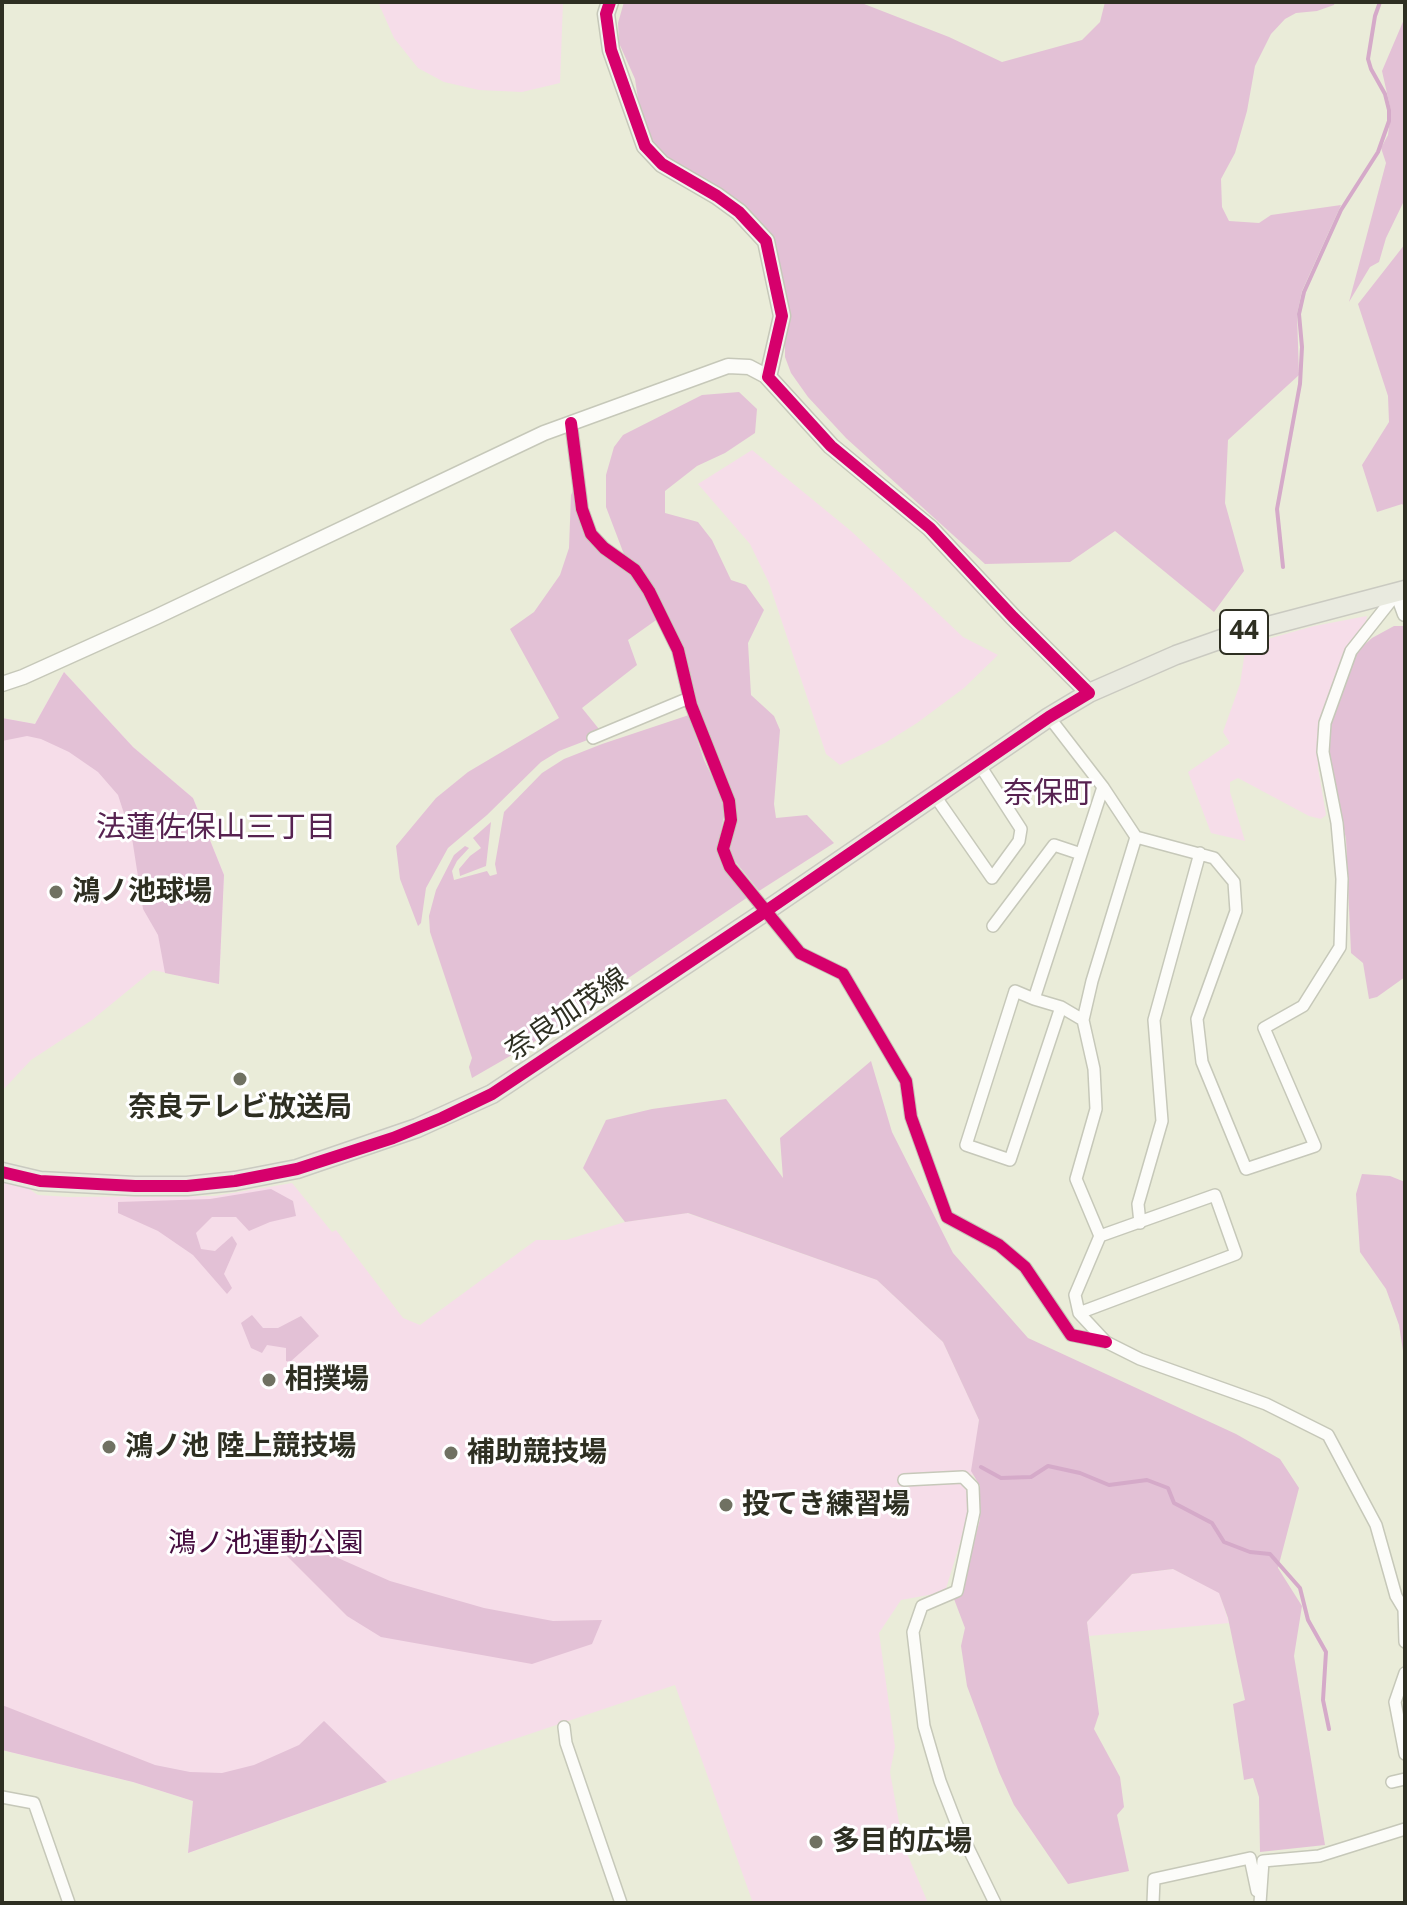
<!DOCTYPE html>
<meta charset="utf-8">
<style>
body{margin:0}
#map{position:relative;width:1407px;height:1905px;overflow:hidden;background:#eaecd9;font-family:"Noto Sans",sans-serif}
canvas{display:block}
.frame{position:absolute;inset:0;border:4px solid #2e2f22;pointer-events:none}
</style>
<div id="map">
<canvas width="1407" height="1905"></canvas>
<div class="frame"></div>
</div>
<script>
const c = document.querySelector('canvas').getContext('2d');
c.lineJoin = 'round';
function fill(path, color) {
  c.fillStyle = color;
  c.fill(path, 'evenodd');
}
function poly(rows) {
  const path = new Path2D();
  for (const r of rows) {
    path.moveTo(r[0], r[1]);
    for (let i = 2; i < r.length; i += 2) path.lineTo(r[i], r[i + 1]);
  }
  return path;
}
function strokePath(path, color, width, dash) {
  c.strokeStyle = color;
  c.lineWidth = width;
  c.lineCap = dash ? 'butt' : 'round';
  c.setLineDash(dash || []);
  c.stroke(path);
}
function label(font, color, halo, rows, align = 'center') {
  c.font = font + ' "Noto Sans","Noto Sans JP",sans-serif';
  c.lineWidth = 6;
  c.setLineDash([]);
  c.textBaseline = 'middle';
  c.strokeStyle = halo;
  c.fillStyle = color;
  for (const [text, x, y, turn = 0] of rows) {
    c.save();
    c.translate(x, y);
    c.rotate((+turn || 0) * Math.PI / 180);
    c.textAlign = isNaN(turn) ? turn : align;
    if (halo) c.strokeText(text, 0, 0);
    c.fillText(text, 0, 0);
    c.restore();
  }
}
fill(poly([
 [378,2,563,2,560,83,522,92,479,90,444,82,418,68,394,38],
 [752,450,851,531,963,637,998,655,964,688,917,723,885,743,840,765,826,754,769,583,750,544,698,484],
 [1367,616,1365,625,1342,657,1320,718,1318,768,1326,815,1321,819,1309,816,1238,778,1230,782,1230,792,1245,841,1211,833,1188,772,1230,743,1223,732,1240,684,1246,645,1314,626],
 [64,672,133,747,193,798,224,875,219,984,153,970,92,1020,31,1060,2,1091,2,718,35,724],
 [2,1171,38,1195,69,1197,215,1196,292,1183,332,1232,336,1230,403,1318,420,1325,536,1240,566,1240,625,1222,687,1213,877,1280,943,1342,979,1420,967,1520,945,1592,901,1600,879,1633,895,1747,890,1772,903,1844,928,1903,753,1903,675,1685,387,1782,188,1853,193,1801,133,1782,2,1750],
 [1173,1569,1219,1592,1229,1623,1089,1636,1087,1622,1132,1574]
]), '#f6dde9');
fill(poly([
 [624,2,859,2,949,37,1002,62,1082,40,1100,22,1105,2,1335,2,1334,5,1317,11,1296,13,1285,19,1271,34,1255,66,1247,111,1235,153,1221,179,1222,207,1229,221,1259,223,1271,215,1341,205,1302,291,1297,314,1299,375,1228,440,1225,503,1244,571,1214,612,1115,531,1070,562,985,564,846,438,808,397,791,373,785,357,785,303,774,252,644,139,635,79,619,43,618,23],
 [1405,17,1403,203,1386,238,1379,262,1370,267,1349,302,1386,163,1381,148,1388,135,1391,111,1382,71],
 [1405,244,1405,507,1402,504,1377,512,1362,465,1389,422,1388,396,1358,304],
 [739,392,757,409,755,433,725,453,697,466,665,491,665,513,698,522,712,540,731,580,746,585,764,610,748,643,751,695,774,716,780,730,774,804,776,818,807,815,834,843,759,891,730,855,727,849,734,827,716,765,662,610,644,571,625,557,606,507,606,475,614,447,623,435,702,395],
 [573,491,585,533,598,549,635,577,659,618,628,640,637,665,582,708,603,734,559,751,541,762,487,815,448,848,426,888,421,923,418,926,400,879,396,846,436,798,468,772,559,718,510,629,534,612,560,575,569,548,571,495],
 [1394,626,1405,626,1405,977,1377,997,1369,999,1363,963,1351,953,1346,839,1327,753,1330,719,1355,653,1372,638],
 [64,672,133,747,193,798,224,875,219,984,165,973,158,935,143,909,132,838,118,795,98,772,69,752,41,739,27,736,2,741,2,718,35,724],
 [689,715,704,760,722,797,724,816,717,851,722,863,748,897,531,1044,472,1078,469,1067,472,1058,430,932,429,916,436,890,454,855,465,846,469,848,457,861,452,871,454,880,487,871,490,876,497,874,495,864,504,812,542,773,564,759,602,744],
 [491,822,486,866,460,876,459,869,470,856,481,848,473,838],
 [871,1061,892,1132,953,1253,1028,1338,1236,1434,1280,1459,1299,1488,1278,1568,1302,1606,1294,1656,1325,1845,1260,1852,1259,1797,1253,1778,1244,1780,1233,1704,1245,1700,1228,1618,1219,1593,1173,1569,1132,1574,1087,1622,1099,1714,1094,1729,1120,1777,1124,1807,1117,1815,1129,1871,1068,1884,1014,1805,999,1772,967,1686,961,1646,965,1628,954,1599,962,1590,980,1519,980,1486,971,1471,979,1420,943,1342,877,1280,688,1213,625,1222,583,1168,606,1120,652,1109,726,1099,783,1178,780,1138],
 [1362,1174,1390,1176,1405,1182,1405,1364,1399,1325,1386,1289,1360,1252,1356,1194],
 [271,1189,293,1201,296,1216,270,1222,249,1231,236,1217,212,1217,196,1233,201,1249,215,1251,232,1236,237,1244,224,1274,232,1288,227,1294,193,1255,158,1231,118,1213,118,1202,210,1199],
 [252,1315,263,1328,278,1328,301,1316,319,1336,290,1362,286,1361,286,1348,267,1345,262,1353,251,1348,241,1323],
 [266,1535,286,1535,390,1581,484,1608,553,1621,602,1620,592,1644,532,1664,381,1637,347,1616],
 [2,1705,155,1765,190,1772,222,1773,254,1765,299,1745,324,1721,387,1782,188,1853,193,1801,133,1782,2,1750]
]), '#e3c1d6');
strokePath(poly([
 [1283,567,1277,509,1300,384,1302,347,1299,314,1304,292,1341,210,1378,152,1389,121,1389,110,1385,94,1371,69,1368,59,1375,16,1380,2],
 [981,1467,1001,1478,1031,1477,1048,1466,1080,1473,1109,1485,1147,1480,1168,1488,1174,1503,1212,1523,1224,1542,1250,1552,1270,1554,1300,1588,1308,1620,1326,1652,1323,1700,1329,1729]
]), '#d5aac9', 4);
const minor = poly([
 [571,423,582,509,591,534,604,548,635,570,649,591,678,650,691,705,729,801,731,820,723,849,730,867],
 [1049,717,1103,787,1136,837,1092,981,1083,1020,1094,1069,1096,1109,1076,1179,1100,1236,1075,1295,1079,1313,1106,1342,1140,1359,1266,1404,1328,1435,1376,1525,1396,1596,1405,1611],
 [593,738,689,698],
 [935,796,992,878,1019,841,1021,829,979,764],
 [1136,837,1214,858,1234,882,1236,911,1197,1019,1202,1062,1246,1169,1315,1146,1264,1028,1303,1006,1340,947,1342,879,1337,823,1323,752,1325,723,1351,651,1397,593],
 [993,926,1054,845,1081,854],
 [800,953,843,974,906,1081,911,1117,947,1217,999,1245,1025,1267,1071,1335,1106,1342],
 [1034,999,1015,991,966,1145,1010,1160,1061,1007],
 [1083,1020,1061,1007,1034,999,1103,787],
 [1140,1223,1138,1204,1162,1121,1154,1020,1200,853],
 [1079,1313,1236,1254,1215,1195,1100,1236],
 [904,1480,963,1477,973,1487,974,1512,957,1591,922,1606,913,1632,924,1726,940,1781,957,1825,995,1903],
 [1404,1609,1405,1642],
 [1405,1673,1395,1702,1405,1754],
 [564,1727,566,1743,621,1903],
 [1392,1782,1405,1779],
 [2,1797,34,1803,69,1903],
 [1153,1903,1154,1879,1250,1858,1257,1891],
 [1260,1903,1263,1861,1319,1856,1405,1829]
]);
const tertiary = poly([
 [1397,592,1405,614],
 [2,684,23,677,156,617,544,433,728,366,749,367,768,377]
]);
const secondary = poly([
 [610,2,606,14,611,50,645,146,662,164,717,196,739,212,766,241,782,316,768,377,831,446,930,528,1013,617,1089,693]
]);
const primary = poly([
 [2,1172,40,1181,135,1186,187,1186,235,1181,297,1169,417,1128,492,1094,766,911,1049,717,1089,693,1176,655,1230,636,1405,590]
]);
strokePath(minor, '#c6c8b9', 14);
strokePath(tertiary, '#c6c8b9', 17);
strokePath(secondary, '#c6c8b9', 19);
strokePath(primary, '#cacac1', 21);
strokePath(minor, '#fcfcf9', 11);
strokePath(tertiary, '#fcfcf9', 14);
strokePath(secondary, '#f2f3ed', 16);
strokePath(primary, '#e9eadf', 18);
const minorBridge = poly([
 [730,867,800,953]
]);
strokePath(minorBridge, '#c6c8b9', 14, []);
strokePath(minorBridge, '#fcfcf9', 11);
strokePath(poly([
 [571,423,582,509,591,534,604,548,635,570,649,591,678,650,691,705,729,801,731,820,723,849,730,867,800,953,843,974,906,1081,911,1117,947,1217,999,1245,1025,1267,1071,1335,1106,1342],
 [2,1172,40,1181,135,1186,187,1186,235,1181,297,1169,393,1138,442,1118,492,1094,766,911,1049,717,1089,693,1013,617,930,528,831,446,768,377,782,316,766,241,739,212,717,196,662,164,645,146,611,50,606,14,610,2]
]), '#d6006c', 12);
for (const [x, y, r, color] of [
 [56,892,8,"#707162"],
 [240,1079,8,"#707162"],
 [269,1380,8,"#707162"],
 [109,1447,8,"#707162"],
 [451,1453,8,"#707162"],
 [726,1505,8,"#707162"],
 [816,1842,8,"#707162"]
]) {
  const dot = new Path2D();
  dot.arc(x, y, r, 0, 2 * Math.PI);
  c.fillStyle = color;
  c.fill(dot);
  strokePath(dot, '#fff', 3);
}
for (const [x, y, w] of [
 [1244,632,48]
]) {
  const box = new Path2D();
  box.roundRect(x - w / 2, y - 22, w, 44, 6);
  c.fillStyle = '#fff';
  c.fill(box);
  strokePath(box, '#2e2f22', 2);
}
label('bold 26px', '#2e2f22', null, [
 ["44",1244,632]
]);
label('bold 28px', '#2e2f22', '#fff', [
 ["鴻ノ池球場",72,892],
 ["奈良テレビ放送局",240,1108,"center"],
 ["相撲場",285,1380],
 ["鴻ノ池 陸上競技場",125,1447],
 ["補助競技場",467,1453],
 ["投てき練習場",742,1505],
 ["多目的広場",832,1842]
], 'left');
label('28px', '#2e2f22', '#fff', [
 ["奈良加茂線",567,1015,-34]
]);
label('28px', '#450d3f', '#fff', [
 ["鴻ノ池運動公園",266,1544]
]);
label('30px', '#572351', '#fff', [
 ["奈保町",1048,794],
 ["法蓮佐保山三丁目",216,828]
]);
</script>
